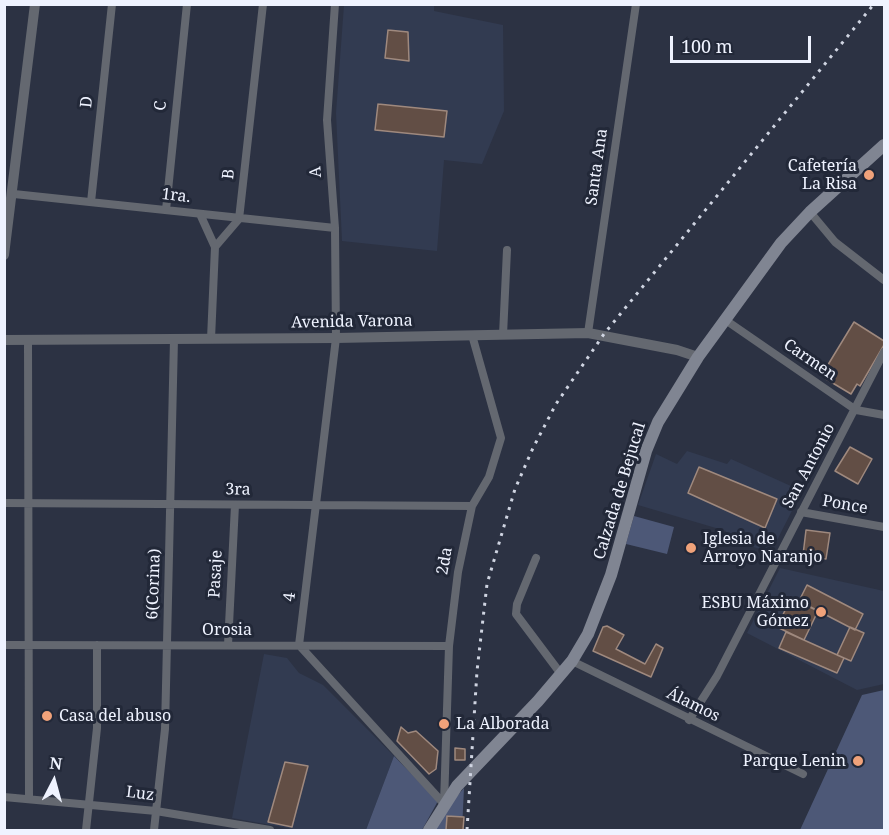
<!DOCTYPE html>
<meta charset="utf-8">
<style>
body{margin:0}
#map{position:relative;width:889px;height:835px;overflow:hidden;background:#2c3243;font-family:"Noto Serif",serif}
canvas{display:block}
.frame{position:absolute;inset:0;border:6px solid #eff3ff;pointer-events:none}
.north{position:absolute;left:24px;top:751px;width:60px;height:60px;-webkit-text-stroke:4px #222838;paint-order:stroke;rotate:6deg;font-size:16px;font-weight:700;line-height:24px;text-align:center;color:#eff3ff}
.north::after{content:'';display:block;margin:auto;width:21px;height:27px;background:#eff3ff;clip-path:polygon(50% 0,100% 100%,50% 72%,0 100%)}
.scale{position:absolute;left:670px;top:36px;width:141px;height:27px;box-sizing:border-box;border:3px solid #eff3ff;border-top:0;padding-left:8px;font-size:18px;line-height:21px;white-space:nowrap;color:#eff3ff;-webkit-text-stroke:4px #222838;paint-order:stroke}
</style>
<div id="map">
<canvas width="889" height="835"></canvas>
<div class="frame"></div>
<div class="north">N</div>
<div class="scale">100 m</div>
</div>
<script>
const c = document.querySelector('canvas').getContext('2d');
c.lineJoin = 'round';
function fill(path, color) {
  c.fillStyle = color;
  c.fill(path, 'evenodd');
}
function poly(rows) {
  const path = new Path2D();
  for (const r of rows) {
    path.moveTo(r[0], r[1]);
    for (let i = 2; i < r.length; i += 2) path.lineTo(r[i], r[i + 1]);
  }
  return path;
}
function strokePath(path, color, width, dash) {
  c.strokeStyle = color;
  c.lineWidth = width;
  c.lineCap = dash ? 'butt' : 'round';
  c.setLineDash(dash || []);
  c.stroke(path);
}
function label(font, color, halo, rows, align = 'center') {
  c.font = font + ' "Noto Serif",serif';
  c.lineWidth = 6;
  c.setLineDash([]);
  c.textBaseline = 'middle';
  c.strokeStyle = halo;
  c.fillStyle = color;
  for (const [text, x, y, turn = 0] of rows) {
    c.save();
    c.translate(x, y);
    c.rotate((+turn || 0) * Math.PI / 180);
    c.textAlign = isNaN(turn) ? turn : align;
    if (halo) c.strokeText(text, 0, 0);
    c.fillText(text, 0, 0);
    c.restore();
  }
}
fill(poly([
 [344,5,434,5,434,11,503,25,504,111,482,164,444,160,437,251,342,241,336,113],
 [687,451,727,464,731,459,802,491,771,552,725,539,726,531,638,505,656,454,677,464],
 [780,568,884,591,884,684,857,690,747,633],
 [264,654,287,658,299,673,323,685,394,756,366,830,299,830,232,818]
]), '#323b51');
fill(poly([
 [634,516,674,527,667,554,626,544],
 [884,690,884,830,800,830,862,695],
 [394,756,438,801,422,830,366,830],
 [464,788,462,830,434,830,447,808]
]), '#4d5877');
const building = poly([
 [388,30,408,32,409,61,385,58,388,30],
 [378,104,447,111,444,137,375,130,378,104],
 [854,322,884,341,884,345,860,386,857,384,851,394,826,379,831,371,826,368,854,322],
 [850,447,872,459,858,484,835,471,850,447],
 [699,467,777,499,765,528,688,493,699,467],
 [806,530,830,533,826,559,803,555,806,530],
 [807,585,863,614,855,630,799,601,807,585],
 [791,598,818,611,804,640,777,627,791,598],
 [607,626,624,635,616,649,645,664,656,644,663,648,651,677,593,651,603,627,607,626],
 [850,627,864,633,851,661,837,655,850,627],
 [786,632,844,658,837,673,779,648,786,632],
 [401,727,408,733,416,731,438,751,436,769,429,774,397,741,401,727],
 [455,748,465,749,465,760,455,760,455,748],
 [285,762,308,766,292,827,268,822,285,762],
 [447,816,464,817,463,830,446,830,447,816]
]);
fill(building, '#624e45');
strokePath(building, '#9f897e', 1.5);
strokePath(poly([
 [335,4,327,120,335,228,336,338,299,645,444,804],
 [14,194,335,228],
 [91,202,112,4],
 [166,210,187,4],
 [810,212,835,242,884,280],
 [200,214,215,247],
 [724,319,856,410,884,415],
 [588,333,636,4],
 [503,335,507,250],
 [28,339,29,797],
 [211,339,215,247,239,219,263,4],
 [4,503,472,506],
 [801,512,884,527],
 [536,558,517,604,516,614,561,674],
 [4,645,449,646],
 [228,645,235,505],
 [572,661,803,774],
 [689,720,717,676,884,352],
 [4,797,156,811,270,830],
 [444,804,449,646,458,572,472,506,489,477,501,438,472,335],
 [86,830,97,728,97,645],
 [154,830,165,729,174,339]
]), '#646870', 8);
strokePath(poly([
 [4,255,35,4],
 [4,340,336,338,588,333,677,350,698,357]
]), '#646870', 10);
strokePath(poly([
 [429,830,457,786,538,701,572,661,588,634,611,575,646,451,658,422,698,357,781,243,810,212,884,145]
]), '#808592', 12);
strokePath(poly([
 [467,830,477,671,487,584,515,489,533,448,556,404,604,334,874,4]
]), '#cfd4e1', 3, [3, 6]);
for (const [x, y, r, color] of [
 [869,175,6,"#f0a27a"],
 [691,548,6,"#f0a27a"],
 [821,612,6,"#f0a27a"],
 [47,716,6,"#f0a27a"],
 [444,724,6,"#f0a27a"],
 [858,761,6,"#f0a27a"]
]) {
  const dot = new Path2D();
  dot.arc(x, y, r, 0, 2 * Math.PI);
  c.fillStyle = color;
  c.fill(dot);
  strokePath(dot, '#222838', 2);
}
label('16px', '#eff3ff', '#222838', [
 ["D",87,102,-84],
 ["C",161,106,-84],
 ["Santa Ana",597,167,-82],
 ["A",316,172,-94],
 ["B",229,174,-84],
 ["1ra.",176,196,7],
 ["Avenida Varona",352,322,-1],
 ["Carmen",810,360,34],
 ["San Antonio",809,466,-62],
 ["3ra",238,490,1],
 ["Calzada de Bejucal",620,491,-73],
 ["Ponce",845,505,10],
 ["2da",445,561,-80],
 ["Pasaje",216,574,-87],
 ["6(Corina)",154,584,-88],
 ["4",290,597,-83],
 ["Orosia",227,630],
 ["Álamos",693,705,26],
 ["Luz",140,794,7]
]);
label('16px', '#eff3ff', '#222838', [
 ["Cafetería",857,166],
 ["La Risa",857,184],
 ["Iglesia de",703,539,"left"],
 ["Arroyo Naranjo",703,557,"left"],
 ["ESBU Máximo",809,603],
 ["Gómez",809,621],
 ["Casa del abuso",59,716,"left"],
 ["La Alborada",456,724,"left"],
 ["Parque Lenin",846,761]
], 'right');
</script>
